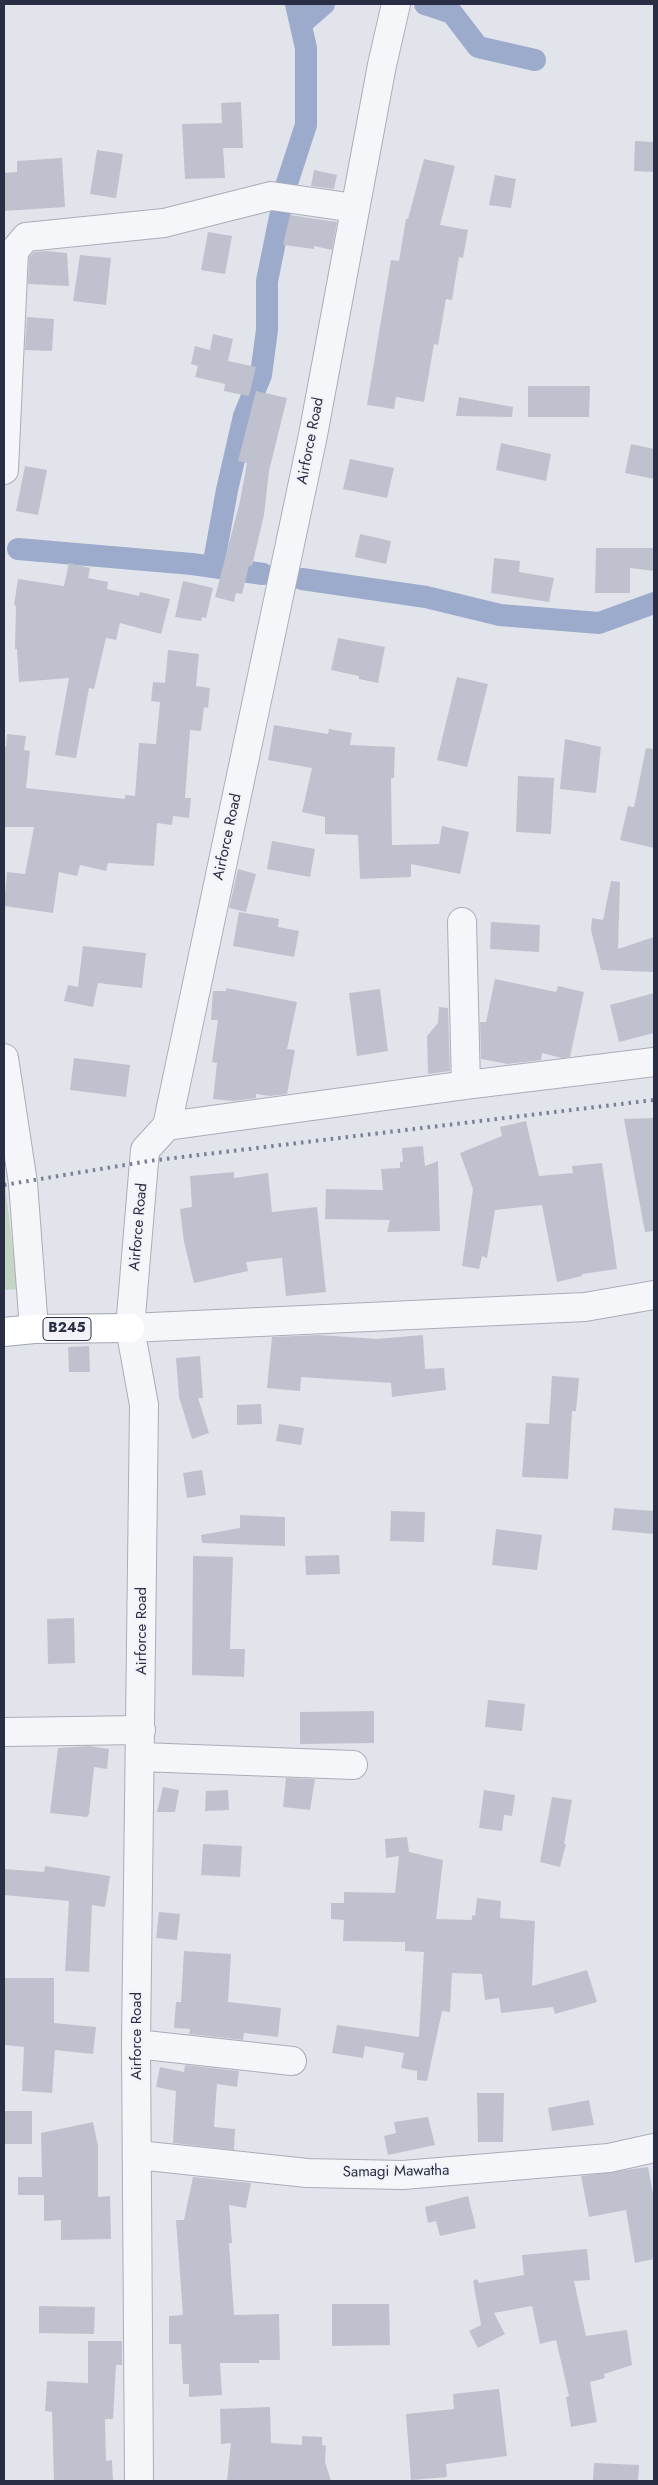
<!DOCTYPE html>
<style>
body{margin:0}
#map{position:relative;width:658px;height:2485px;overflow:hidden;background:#e2e4eb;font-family:Jost,sans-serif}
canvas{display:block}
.frame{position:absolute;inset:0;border:5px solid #292e44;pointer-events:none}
</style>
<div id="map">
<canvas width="658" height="2485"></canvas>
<div class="frame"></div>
</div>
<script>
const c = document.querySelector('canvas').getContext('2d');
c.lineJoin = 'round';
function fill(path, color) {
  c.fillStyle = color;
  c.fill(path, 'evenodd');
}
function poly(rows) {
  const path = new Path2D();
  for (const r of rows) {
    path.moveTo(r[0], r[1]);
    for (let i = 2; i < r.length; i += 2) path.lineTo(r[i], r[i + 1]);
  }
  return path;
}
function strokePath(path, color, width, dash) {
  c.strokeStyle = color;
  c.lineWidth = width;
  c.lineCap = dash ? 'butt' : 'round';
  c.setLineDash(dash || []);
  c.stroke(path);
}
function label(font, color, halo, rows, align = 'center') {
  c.font = font + ' Jost,sans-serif';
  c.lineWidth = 4;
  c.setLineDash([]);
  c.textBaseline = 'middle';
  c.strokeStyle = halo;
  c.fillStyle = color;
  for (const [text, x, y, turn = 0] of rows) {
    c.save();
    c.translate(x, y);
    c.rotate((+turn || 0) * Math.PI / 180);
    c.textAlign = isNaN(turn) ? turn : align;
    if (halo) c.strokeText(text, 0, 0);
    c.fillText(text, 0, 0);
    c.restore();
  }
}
fill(poly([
 [5,1185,18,1289,4,1290,4,1186]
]), '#c4d5c3');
strokePath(poly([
 [425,4,452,13,478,47,535,60],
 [301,24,324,4],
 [287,183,306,125,306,48,296,4],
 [18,549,192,564,263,574],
 [213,567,227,490,244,416,261,375,267,330,267,281,280,217],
 [302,579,426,597,500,615,599,623,654,603]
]), '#9caacc', 22);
fill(poly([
 [241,102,243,148,223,148,225,178,185,179,182,124,222,123,221,103],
 [635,141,654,142,654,172,634,171],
 [97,150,123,154,116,198,90,194],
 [62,158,65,207,4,211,4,173,17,172,17,161],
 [424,159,455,166,440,225,468,230,463,258,459,257,452,300,446,299,438,345,434,344,424,402,396,397,394,409,367,405,391,260,399,261,406,219,408,219],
 [314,170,337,175,334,189,311,186],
 [495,175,516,179,511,208,489,205],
 [290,215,337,222,332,250,314,246,314,249,283,245],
 [208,232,232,236,225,274,201,270],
 [46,251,67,253,69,286,28,284,29,257,34,252],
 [80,255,111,258,106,305,73,301],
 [27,317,54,319,52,351,25,350],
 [213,334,233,339,228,361,256,367,249,396,224,391,225,384,195,377,198,366,191,364,195,346,210,350],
 [528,386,590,386,589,417,528,417],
 [256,391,287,398,269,471,264,515,252,566,249,566,242,594,236,593,234,602,215,597,240,501,247,463,238,461],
 [459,397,513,407,512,417,456,416],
 [501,443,551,454,546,481,496,470],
 [631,444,654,449,654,479,625,473],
 [350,459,394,468,387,498,343,489],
 [25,466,47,470,38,515,16,511],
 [360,534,391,541,386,564,355,557],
 [596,548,654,548,654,571,630,568,630,593,595,593],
 [494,558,520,561,519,572,554,578,549,602,491,593],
 [69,563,90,568,88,578,108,582,107,589,139,596,140,592,170,599,161,634,120,623,116,640,106,638,94,689,89,688,76,758,55,755,69,678,19,682,17,649,15,649,16,606,14,605,18,579,64,586],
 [183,581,213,588,206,618,202,617,201,621,175,617],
 [338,638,385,647,378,683,359,679,359,676,331,670],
 [168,650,199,654,196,686,210,688,208,708,204,707,201,731,190,730,185,798,191,798,189,818,173,816,172,825,157,823,154,866,108,863,106,871,80,865,77,876,59,872,53,913,4,906,7,872,25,874,34,827,4,827,4,747,6,747,7,734,26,736,24,750,30,751,26,788,125,799,125,795,135,796,139,743,156,744,160,702,151,701,153,682,165,683],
 [457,677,488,684,467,767,437,760],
 [274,725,328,734,329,729,352,733,350,745,395,747,394,778,391,778,392,845,439,844,442,826,469,832,460,874,411,864,411,877,360,879,358,835,325,834,325,817,302,812,312,768,268,760],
 [565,739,601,747,596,793,560,789],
 [646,748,654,749,654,848,620,840,628,806,634,807],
 [518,776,554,778,551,834,516,832],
 [272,841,315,849,310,877,267,869],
 [238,869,256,874,246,912,229,908],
 [611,881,620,882,618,949,654,937,654,972,601,970,591,930,592,918,603,920],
 [239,912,279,919,278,927,299,931,294,957,233,946],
 [491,922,540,925,539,952,490,949],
 [83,946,146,953,142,988,98,983,93,1007,64,1001,68,985,78,987],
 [495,979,556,992,558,986,584,992,570,1057,562,1058,542,1053,541,1060,508,1064,481,1059,480,1022,486,1022],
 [226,988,297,1002,287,1049,295,1050,287,1094,270,1096,256,1094,256,1098,234,1101,213,1099,217,1063,212,1062,218,1020,211,1020,213,991,226,991],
 [380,989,388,1051,357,1056,349,993],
 [654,993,654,1033,619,1042,610,1005],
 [439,1007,448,1008,450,1071,428,1074,427,1036,438,1023],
 [74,1058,130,1065,126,1097,70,1090],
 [653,1118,654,1231,645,1232,624,1119],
 [526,1121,539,1176,573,1173,572,1166,602,1163,617,1269,582,1274,582,1276,557,1282,542,1205,495,1210,487,1258,482,1256,479,1269,462,1266,473,1189,460,1153,502,1136,500,1127],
 [423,1146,425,1166,438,1161,440,1231,387,1232,390,1220,325,1219,326,1189,383,1190,381,1169,400,1168,400,1162,403,1162,402,1148],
 [234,1172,234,1178,268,1173,272,1212,317,1207,326,1292,286,1296,282,1258,246,1262,248,1271,194,1283,184,1242,180,1209,192,1207,190,1176],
 [319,1335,377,1339,423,1335,425,1369,444,1368,446,1390,392,1397,391,1383,301,1377,300,1391,267,1388,272,1337],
 [89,1346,90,1372,69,1372,68,1347],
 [200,1356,203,1398,198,1398,209,1433,192,1439,179,1397,176,1358],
 [552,1376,579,1378,576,1411,572,1411,568,1479,522,1477,526,1423,549,1424],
 [261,1404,262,1424,237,1425,237,1405],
 [279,1424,304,1428,301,1445,276,1441],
 [202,1470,206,1495,187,1498,183,1473],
 [614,1508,654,1511,654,1534,612,1530],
 [391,1511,425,1512,424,1542,390,1541],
 [240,1515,285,1517,285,1546,202,1543,201,1535,240,1528],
 [496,1529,542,1535,537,1570,492,1565],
 [339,1555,340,1574,306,1575,305,1556],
 [193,1556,233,1557,230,1649,245,1649,244,1677,192,1675],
 [74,1618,75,1663,48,1664,47,1619],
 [488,1700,525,1704,522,1731,485,1727],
 [374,1711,374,1743,300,1744,300,1712],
 [89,1746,109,1749,107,1769,94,1767,89,1814,87,1817,50,1813,58,1748],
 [286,1778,315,1779,310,1810,283,1807],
 [163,1787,179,1790,175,1812,157,1812],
 [228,1790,229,1810,205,1811,206,1791],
 [484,1790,515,1795,512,1816,504,1815,502,1831,479,1828],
 [552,1797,572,1800,564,1844,566,1844,560,1867,540,1862],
 [407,1837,409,1852,443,1860,436,1919,472,1920,472,1915,475,1916,477,1898,501,1901,500,1918,535,1921,532,1986,587,1970,597,2002,555,2014,553,2007,501,2013,499,1998,485,2000,482,1974,452,1973,450,2012,442,2011,427,2081,417,2080,417,2071,401,2068,404,2053,365,2046,363,2058,332,2053,337,2025,419,2037,424,1952,405,1951,405,1942,343,1941,344,1920,331,1919,331,1903,344,1903,344,1892,395,1893,399,1856,386,1858,385,1839],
 [203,1844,242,1846,240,1877,201,1875],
 [45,1866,110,1876,105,1907,92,1905,89,1972,65,1971,69,1901,4,1895,4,1869,44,1872],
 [159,1912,180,1914,177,1940,156,1938],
 [184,1951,231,1954,228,2002,281,2008,278,2037,244,2033,243,2040,189,2034,190,2029,174,2028,176,2002,181,2002],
 [4,1978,54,1978,54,2023,96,2027,93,2054,55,2050,52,2093,22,2091,24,2047,4,2045],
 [185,2065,239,2071,237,2087,217,2084,214,2127,235,2129,234,2150,173,2143,176,2091,156,2087,160,2067,184,2072],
 [477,2093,504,2093,503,2142,478,2142],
 [589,2100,594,2125,552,2131,548,2108],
 [4,2111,32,2111,32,2144,4,2144],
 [428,2117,435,2145,388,2155,384,2136,396,2133,394,2122],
 [93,2122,98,2146,98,2197,110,2196,111,2239,61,2240,61,2220,44,2221,44,2195,18,2195,18,2177,42,2177,41,2133],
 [648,2167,654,2199,654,2259,635,2263,626,2210,589,2217,581,2176],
 [193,2177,251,2183,246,2208,229,2205,232,2243,229,2243,234,2315,279,2314,280,2360,259,2360,259,2363,220,2363,222,2395,189,2397,189,2384,183,2384,181,2344,169,2344,169,2316,183,2315,176,2220,184,2220],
 [468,2196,476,2228,440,2236,436,2221,428,2223,425,2207],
 [587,2249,590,2280,574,2281,586,2336,627,2330,632,2365,604,2374,605,2378,590,2382,597,2422,571,2427,566,2397,569,2396,556,2340,540,2344,532,2306,494,2313,505,2334,478,2348,469,2331,481,2325,473,2281,477,2279,479,2283,524,2275,522,2255],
 [332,2304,389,2304,390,2345,332,2346],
 [39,2306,95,2307,94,2334,39,2333],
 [88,2341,122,2341,122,2365,116,2365,113,2419,105,2419,106,2461,112,2460,113,2481,54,2481,52,2412,45,2411,47,2381,88,2383],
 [499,2389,507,2456,446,2464,447,2477,411,2480,406,2414,454,2409,453,2394],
 [270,2407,271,2443,302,2445,302,2436,322,2437,322,2445,326,2446,325,2462,331,2481,227,2481,231,2443,221,2444,220,2409],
 [594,2463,639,2465,638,2481,593,2481]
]), '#bfc2ce');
const minor = poly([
 [4,470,14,251,26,237,164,223,271,196,355,208],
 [462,922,466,1085],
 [4,1058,23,1183,34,1329],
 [167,1126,466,1085,654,1062],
 [130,1328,585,1307,654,1295],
 [4,1732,141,1730],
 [141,1757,353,1765],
 [136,2044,292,2061],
 [138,2155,307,2173,403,2175,609,2158,654,2148],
 [139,2481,136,2044,144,1405,130,1328,145,1150,167,1126,313,435,382,65,396,4]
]);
const major = poly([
 [4,1332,34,1329,130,1328]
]);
strokePath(minor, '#aaadb9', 30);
strokePath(major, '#a1a5b7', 30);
strokePath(minor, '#f5f6f9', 28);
strokePath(major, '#fff', 28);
strokePath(poly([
 [4,1185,149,1161,654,1100]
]), '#7b8095', 4, [2.5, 5]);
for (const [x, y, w] of [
 [67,1329,48]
]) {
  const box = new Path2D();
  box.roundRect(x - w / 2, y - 11.5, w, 23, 4);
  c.fillStyle = '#f2f3f8';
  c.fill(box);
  strokePath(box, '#292e44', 1);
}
label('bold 14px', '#292e44', null, [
 ["B245",67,1329]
]);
label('15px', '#292e44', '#f2f3f8', [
 ["Airforce Road",311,441,-79],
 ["Airforce Road",228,837,-78],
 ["Airforce Road",139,1227,-85],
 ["Airforce Road",142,1631,-90],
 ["Airforce Road",137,2036,-90],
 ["Samagi Mawatha",396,2172,-1]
]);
</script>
